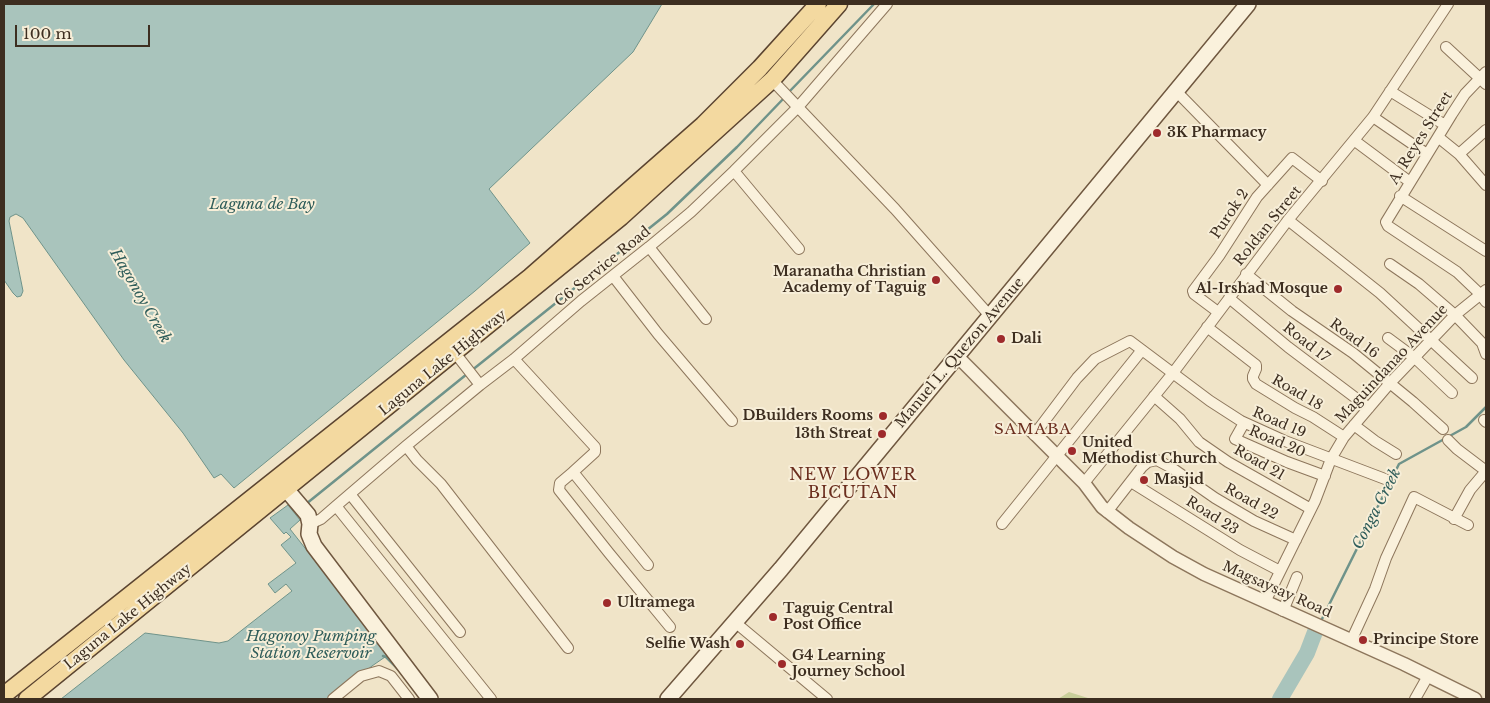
<!DOCTYPE html>
<style>
body{margin:0}
#map{position:relative;width:1490px;height:703px;overflow:hidden;background:#f0e4c8;font-family:"Libre Baskerville",serif}
canvas{display:block}
.frame{position:absolute;inset:0;border:5px solid #3d2e20;pointer-events:none}
.scale{position:absolute;left:15px;top:25px;width:135px;height:22px;box-sizing:border-box;border:2px solid #3d2e20;border-top:0;padding-left:6px;font-size:15px;line-height:18px;white-space:nowrap;color:#3d2e20;-webkit-text-stroke:4px #f7eed8;paint-order:stroke}
</style>
<div id="map">
<canvas width="1490" height="703"></canvas>
<div class="frame"></div>
<div class="scale">100 m</div>
</div>
<script>
const c = document.querySelector('canvas').getContext('2d');
c.lineJoin = 'round';
function fill(path, color) {
  c.fillStyle = color;
  c.fill(path, 'evenodd');
}
function poly(rows) {
  const path = new Path2D();
  for (const r of rows) {
    path.moveTo(r[0], r[1]);
    for (let i = 2; i < r.length; i += 2) path.lineTo(r[i], r[i + 1]);
  }
  return path;
}
function strokePath(path, color, width, dash) {
  c.strokeStyle = color;
  c.lineWidth = width;
  c.lineCap = dash ? 'butt' : 'round';
  c.setLineDash(dash || []);
  c.stroke(path);
}
function label(font, color, halo, rows, align = 'center') {
  c.font = font + ' "Libre Baskerville",serif';
  c.lineWidth = 4;
  c.setLineDash([]);
  c.textBaseline = 'middle';
  c.strokeStyle = halo;
  c.fillStyle = color;
  for (const [text, x, y, turn = 0] of rows) {
    c.save();
    c.translate(x, y);
    c.rotate((+turn || 0) * Math.PI / 180);
    c.textAlign = isNaN(turn) ? turn : align;
    if (halo) c.strokeText(text, 0, 0);
    c.fillText(text, 0, 0);
    c.restore();
  }
}
fill(poly([
 [1069,692,1091,699,1058,699]
]), '#c9cf9b');
const water = poly([
 [4,4,662,4,633,52,489,189,530,243,475,291,234,488,221,474,214,478,183,433,124,360,23,218,16,214,10,217,9,221,23,291,21,296,17,297,13,293,4,280,4,4],
 [288,505,300,520,290,529,390,656,385,657,372,666,330,699,61,699,145,633,219,643,228,641,292,591,286,584,275,593,268,584,296,563,281,545,291,537,286,532,284,534,270,518,288,505]
]);
fill(water, '#a9c4bc');
strokePath(water, '#6f938a', 1);
strokePath(poly([
 [788,93,874,4],
 [471,371,667,214,737,147,785,97],
 [306,504,467,374],
 [1321,621,1399,464,1466,427,1486,407],
 [383,656,386,657,398,669]
]), '#6f938a', 2.5);
strokePath(poly([
 [1280,699,1307,653,1315,632]
]), '#a9c4bc', 16);
const minor = poly([
 [1446,47,1486,84],
 [1486,72,1465,94,1452,114,1386,222,1388,226,1457,272,1480,294,1486,302],
 [772,80,895,209,990,316],
 [1176,91,1268,185],
 [1390,91,1445,125],
 [1373,117,1427,154],
 [1438,137,1459,154,1486,185],
 [1355,141,1410,182],
 [1459,154,1486,130],
 [734,171,799,249],
 [1400,196,1486,251],
 [1288,220,1380,293,1472,378],
 [649,247,706,319],
 [1390,264,1419,284,1455,315,1482,343,1486,354],
 [1246,274,1292,311,1353,353,1413,402,1443,429],
 [613,276,658,334,732,421],
 [1229,298,1288,347,1369,408],
 [1218,312,1194,294,1193,291,1219,256,1257,197,1292,158,1322,181],
 [1207,327,1256,365,1256,369,1253,376,1253,379,1256,384,1295,408,1313,417,1344,437],
 [1388,338,1415,358,1452,393],
 [452,349,480,385],
 [514,359,595,447,595,452,573,472,648,565],
 [1154,396,1180,419,1199,442,1228,462,1311,509],
 [1484,420,1486,422],
 [1244,423,1235,439,1287,462,1325,476],
 [1354,425,1375,441,1396,454],
 [1034,435,1077,378,1095,359,1130,341,1210,401,1241,421,1285,441,1385,479],
 [1448,440,1457,449,1486,471],
 [406,446,417,460,441,484,568,648],
 [573,472,560,483,559,490,609,553,670,627],
 [1131,482,1240,550,1280,571],
 [1084,483,1173,373,1288,220,1373,117,1448,4],
 [350,494,460,632],
 [336,506,491,699],
 [1107,512,1142,467,1148,462,1157,460,1172,468,1215,498,1254,521,1296,540],
 [1454,519,1470,490,1486,471],
 [310,524,321,519,336,506,406,446,480,385,514,359,581,301,649,247,691,212,734,171,798,107,887,4],
 [1002,524,1142,350],
 [1265,602,1315,501,1331,459,1344,437,1390,383,1455,315,1486,290],
 [1283,611,1297,577],
 [736,623,827,699],
 [1351,641,1375,589,1386,558,1414,497,1468,525],
 [333,699,361,676,379,671,391,676,409,699],
 [1415,699,1428,676]
]);
const tertiary = poly([
 [957,356,1084,483,1102,507,1129,528,1173,557,1204,574,1404,664,1475,699]
]);
const secondary = poly([
 [286,489,308,515,310,524,309,534,314,546,430,699],
 [668,699,781,569,1248,4]
]);
const primary = poly([
 [4,695,530,277,703,125,760,68,818,4],
 [27,699,621,217,772,80,839,4]
]);
strokePath(minor, '#8d765c', 12);
strokePath(tertiary, '#8d765c', 15);
strokePath(secondary, '#6f573f', 18);
strokePath(primary, '#5b4430', 19);
strokePath(minor, '#faf1dc', 10);
strokePath(tertiary, '#faf1dc', 12);
strokePath(secondary, '#faf1dc', 15);
strokePath(primary, '#f3d9a0', 16);
for (const [x, y, r, color] of [
 [1157,133,5,"#9e2a2b"],
 [936,280,5,"#9e2a2b"],
 [1338,289,5,"#9e2a2b"],
 [1001,339,5,"#9e2a2b"],
 [883,416,5,"#9e2a2b"],
 [882,434,5,"#9e2a2b"],
 [1072,451,5,"#9e2a2b"],
 [1144,480,5,"#9e2a2b"],
 [607,603,5,"#9e2a2b"],
 [773,617,5,"#9e2a2b"],
 [1363,640,5,"#9e2a2b"],
 [740,644,5,"#9e2a2b"],
 [782,664,5,"#9e2a2b"]
]) {
  const dot = new Path2D();
  dot.arc(x, y, r, 0, 2 * Math.PI);
  c.fillStyle = color;
  c.fill(dot);
  strokePath(dot, '#f7eed8', 2);
}
label('bold 14px', '#3d2e20', '#f7eed8', [
 ["3K Pharmacy",1167,133],
 ["Maranatha Christian",926,272,"right"],
 ["Academy of Taguig",926,288,"right"],
 ["Al-Irshad Mosque",1328,289,"right"],
 ["Dali",1011,339],
 ["DBuilders Rooms",873,416,"right"],
 ["13th Streat",872,434,"right"],
 ["United",1082,443],
 ["Methodist Church",1082,459],
 ["Masjid",1154,480],
 ["Ultramega",617,603],
 ["Taguig Central",783,609],
 ["Post Office",783,625],
 ["Principe Store",1373,640],
 ["Selfie Wash",730,644,"right"],
 ["G4 Learning",792,656],
 ["Journey School",792,672]
], 'left');
label('14px', '#3d2e20', '#f7eed8', [
 ["A. Reyes Street",1421,138,-58],
 ["Purok 2",1230,214,-56],
 ["Roldan Street",1268,226,-51],
 ["C6 Service Road",603,267,-39],
 ["Road 16",1354,339,36],
 ["Road 17",1306,343,38],
 ["Manuel L. Quezon Avenue",960,353,-50],
 ["Laguna Lake Highway",443,363,-39],
 ["Maguindanao Avenue",1392,364,-47],
 ["Road 18",1297,393,30],
 ["Road 19",1279,423,23],
 ["Road 20",1277,442,23],
 ["Road 21",1259,463,30],
 ["Road 22",1251,502,29],
 ["Road 23",1212,516,32],
 ["Magsaysay Road",1277,590,24],
 ["Laguna Lake Highway",128,617,-39]
]);
label('italic 15px', '#2f5d5a', '#f7eed8', [
 ["Laguna de Bay",262,205],
 ["Hagonoy Creek",140,296,60],
 ["Conga Creek",1377,509,-63],
 ["Hagonoy Pumping",311,637],
 ["Station Reservoir",311,654]
]);
c.letterSpacing = '1px';
label('15px', '#6b2e1e', '#f7eed8', [
 ["SAMABA",1033,430]
]);
c.letterSpacing = '0px';
c.letterSpacing = '1px';
label('16px', '#6b2e1e', '#f7eed8', [
 ["NEW LOWER",853,475],
 ["BICUTAN",853,493]
]);
c.letterSpacing = '0px';
</script>
